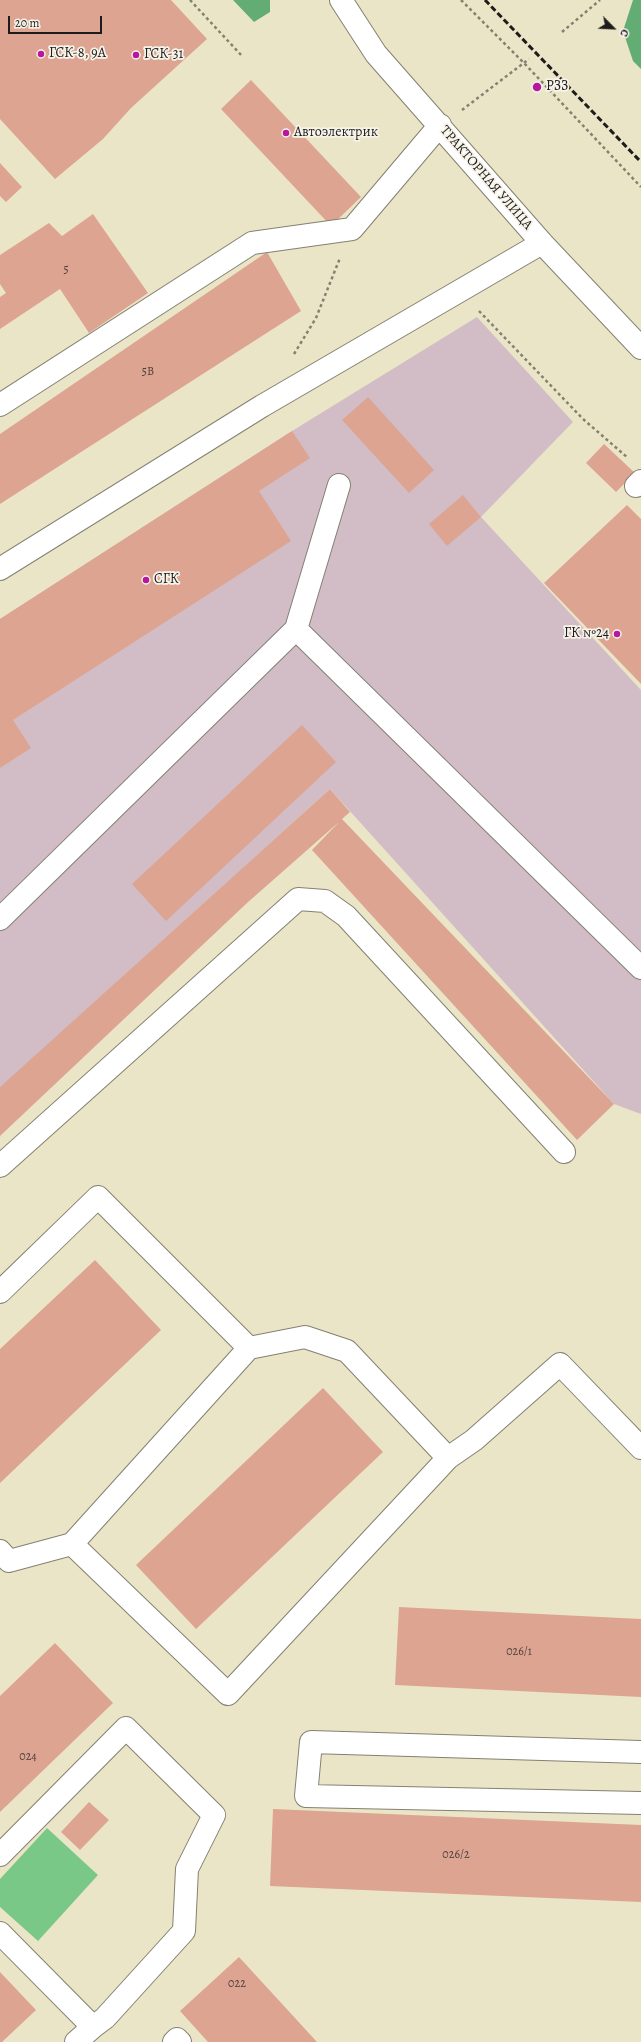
<!DOCTYPE html>
<meta charset="utf-8">
<style>
body{margin:0}
#map{position:relative;width:641px;height:2042px;overflow:hidden;background:#ebe5c7;font-family:Alegreya,serif}
canvas{display:block}
.north{position:absolute;left:593px;top:8px;width:40px;height:40px;-webkit-text-stroke:3px #f7f3e8;paint-order:stroke;rotate:114deg;font-size:11px;font-weight:700;line-height:16px;text-align:center;color:#1c1c1c}
.north::after{content:'';display:block;margin:auto;width:14px;height:18px;background:#1c1c1c;clip-path:polygon(50% 0,100% 100%,50% 72%,0 100%)}
.scale{position:absolute;left:8px;top:16px;width:94px;height:18px;box-sizing:border-box;border:2px solid #1c1c1c;border-top:0;padding-left:5px;font-size:12px;line-height:14px;white-space:nowrap;color:#1c1c1c;-webkit-text-stroke:3px #f7f3e8;paint-order:stroke}
</style>
<div id="map">
<canvas width="641" height="2042"></canvas>
<div class="north">С</div>
<div class="scale">20 m</div>
</div>
<script>
const c = document.querySelector('canvas').getContext('2d');
c.lineJoin = 'round';
function fill(path, color) {
  c.fillStyle = color;
  c.fill(path, 'evenodd');
}
function poly(rows) {
  const path = new Path2D();
  for (const r of rows) {
    path.moveTo(r[0], r[1]);
    for (let i = 2; i < r.length; i += 2) path.lineTo(r[i], r[i + 1]);
  }
  return path;
}
function strokePath(path, color, width, dash) {
  c.strokeStyle = color;
  c.lineWidth = width;
  c.lineCap = dash ? 'butt' : 'round';
  c.setLineDash(dash || []);
  c.stroke(path);
}
function label(font, color, halo, rows, align = 'center') {
  c.font = font + ' Alegreya,serif';
  c.lineWidth = 3.5;
  c.setLineDash([]);
  c.textBaseline = 'middle';
  c.strokeStyle = halo;
  c.fillStyle = color;
  for (const [text, x, y, turn = 0] of rows) {
    c.save();
    c.translate(x, y);
    c.rotate((+turn || 0) * Math.PI / 180);
    c.textAlign = isNaN(turn) ? turn : align;
    if (halo) c.strokeText(text, 0, 0);
    c.fillText(text, 0, 0);
    c.restore();
  }
}
fill(poly([
 [477,317,573,422,481,517,641,690,641,1114,614,1104,330,789,0,1088,0,619,292,431]
]), '#d2bdc7');
fill(poly([
 [47,1828,98,1875,38,1941,0,1907,0,1879]
]), '#7ac888');
fill(poly([
 [233,0,270,0,270,12,254,22],
 [633,0,641,0,641,69,633,61,623,31]
]), '#63ac74');
fill(poly([
 [0,0,171,0,207,39,131,108,103,139,55,179,0,119],
 [251,80,361,197,331,226,221,109],
 [0,163,22,187,6,202,0,196],
 [93,214,148,293,89,333,60,289,0,329,0,297,6,293,0,284,0,255,49,223,62,236],
 [267,252,301,311,0,504,0,434],
 [368,397,434,470,409,493,342,420],
 [292,431,310,458,259,491,291,541,13,720,31,748,0,768,0,619],
 [604,444,635,473,616,492,586,463],
 [463,495,481,517,447,546,429,524],
 [627,505,641,519,641,684,544,583],
 [302,725,336,762,166,921,132,884],
 [330,789,350,812,342,819,614,1104,577,1140,312,850,339,822,247,903,0,1136,0,1087],
 [95,1260,161,1330,0,1483,0,1349],
 [323,1388,383,1452,196,1629,136,1565],
 [399,1607,641,1619,641,1697,395,1685],
 [55,1643,113,1703,0,1812,0,1696],
 [89,1802,109,1820,80,1850,61,1832],
 [273,1809,641,1825,641,1902,270,1886],
 [239,1957,317,2042,208,2042,180,2011],
 [0,1972,36,2010,2,2042,0,2042]
]), '#dda492');
const minor = poly([
 [341,0,376,54,542,243,641,348],
 [0,405,252,243,352,229,440,125],
 [636,486,641,481],
 [0,569,262,406,542,243],
 [296,629,641,968],
 [0,919,296,629,339,485],
 [0,1166,298,899,325,901,346,916,564,1152],
 [0,1292,98,1197,249,1348],
 [448,1458,347,1351,305,1337,249,1348,72,1544,228,1694,448,1458,474,1440,560,1364,641,1448],
 [0,1551,9,1561,72,1544],
 [641,1752,311,1742,306,1796,641,1803],
 [0,1855,126,1728,214,1815,187,1869,184,1931,105,2018,93,2027],
 [0,1933,93,2027,76,2042],
 [174,2042,177,2039,180,2042]
]);
strokePath(minor, '#848072', 24);
strokePath(poly([
 [190,0,242,56],
 [461,0,524,63,641,187],
 [562,32,600,0],
 [462,110,529,59],
 [479,311,583,419,628,458],
 [294,354,316,318,340,258]
]), '#848072', 2.5, [3, 3]);
strokePath(minor, '#fff', 22);
strokePath(poly([
 [485,0,641,162]
]), '#1c1c1c', 3, [6, 3]);
for (const [x, y, r, color] of [
 [41,54,4,"#b5179e"],
 [136,55,4,"#b5179e"],
 [537,87,5,"#b5179e"],
 [286,133,4,"#b5179e"],
 [146,580,4,"#b5179e"],
 [617,634,4,"#b5179e"]
]) {
  const dot = new Path2D();
  dot.arc(x, y, r, 0, 2 * Math.PI);
  c.fillStyle = color;
  c.fill(dot);
  strokePath(dot, '#f7f3e8', 1.5);
}
label('12px', '#4c3e3a', null, [
 ["5",66,270],
 ["5В",148,372],
 ["026/1",519,1652],
 ["024",28,1757],
 ["026/2",456,1855],
 ["022",237,1984]
]);
label('14px', '#1c1c1c', '#f7f3e8', [
 ["ГСК-8, 9А",49,54],
 ["ГСК-31",144,55],
 ["РЗЗ",546,87],
 ["Автоэлектрик",294,133],
 ["СГК",154,580],
 ["ГК №24",609,634,"right"]
], 'left');
label('14px', '#1c1c1c', '#f7f3e8', [
 ["ТРАКТОРНАЯ УЛИЦА",486,178,49]
]);
</script>
